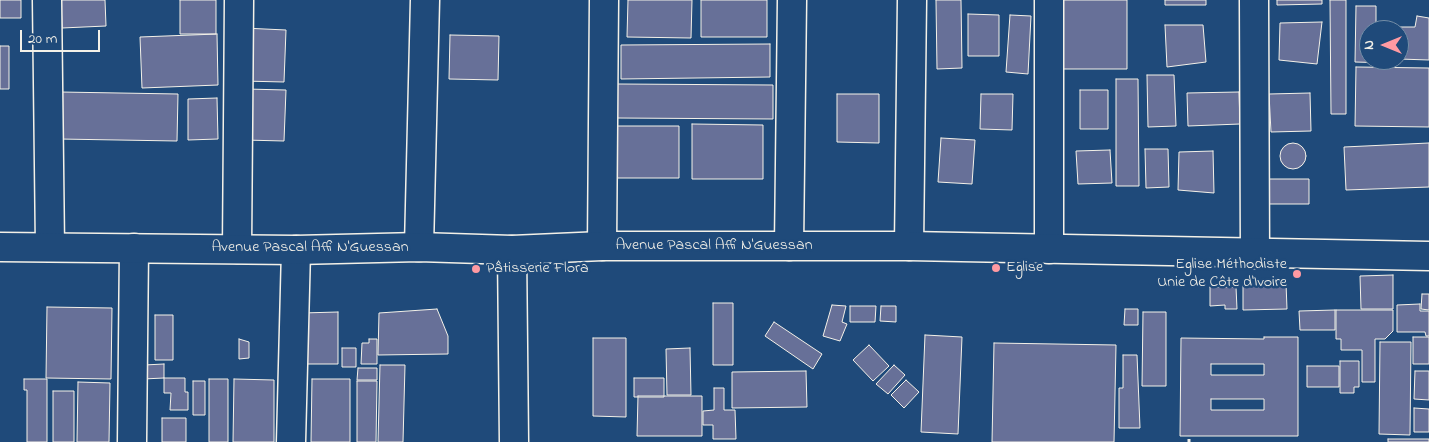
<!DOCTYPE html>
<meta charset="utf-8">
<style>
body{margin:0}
#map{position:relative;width:1429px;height:442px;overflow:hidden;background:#1f4a7a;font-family:"Indie Flower",sans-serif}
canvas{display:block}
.north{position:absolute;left:1359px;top:20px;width:50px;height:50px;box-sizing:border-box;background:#1f4a7a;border:1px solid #748da6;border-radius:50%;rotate:270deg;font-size:14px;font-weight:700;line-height:20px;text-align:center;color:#f4f1e8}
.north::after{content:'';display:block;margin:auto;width:18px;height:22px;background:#ff9aa2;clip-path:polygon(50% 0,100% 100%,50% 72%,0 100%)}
.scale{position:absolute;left:20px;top:30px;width:80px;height:22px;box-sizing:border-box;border:2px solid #f4f1e8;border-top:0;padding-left:6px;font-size:15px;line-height:18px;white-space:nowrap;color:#f4f1e8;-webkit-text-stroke:4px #1f4a7a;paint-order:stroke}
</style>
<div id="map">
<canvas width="1429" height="442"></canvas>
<div class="north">N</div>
<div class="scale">20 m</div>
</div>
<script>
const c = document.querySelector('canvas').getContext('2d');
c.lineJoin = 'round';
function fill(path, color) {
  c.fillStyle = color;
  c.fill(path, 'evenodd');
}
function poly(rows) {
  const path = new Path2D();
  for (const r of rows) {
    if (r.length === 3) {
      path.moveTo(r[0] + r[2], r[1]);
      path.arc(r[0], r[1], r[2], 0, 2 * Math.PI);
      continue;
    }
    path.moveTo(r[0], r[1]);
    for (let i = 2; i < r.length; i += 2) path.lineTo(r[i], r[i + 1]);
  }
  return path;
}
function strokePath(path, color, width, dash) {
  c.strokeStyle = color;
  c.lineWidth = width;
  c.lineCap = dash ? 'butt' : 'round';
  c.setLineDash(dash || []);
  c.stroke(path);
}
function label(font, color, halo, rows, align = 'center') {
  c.font = font + ' "Indie Flower",sans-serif';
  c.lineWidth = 5;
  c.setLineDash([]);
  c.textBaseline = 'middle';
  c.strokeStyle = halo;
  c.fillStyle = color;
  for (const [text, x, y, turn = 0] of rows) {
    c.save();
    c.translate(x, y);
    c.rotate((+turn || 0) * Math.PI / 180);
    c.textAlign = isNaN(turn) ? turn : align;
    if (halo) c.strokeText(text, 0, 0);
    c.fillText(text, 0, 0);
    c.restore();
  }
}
const building = poly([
 [0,0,21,0,21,18,0,18,0,0],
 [61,0,105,0,106,26,62,28,61,0],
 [180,0,216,0,216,34,180,34,180,0],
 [628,0,692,0,691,38,627,37,628,0],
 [701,0,767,0,767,37,701,37,701,0],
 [936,0,961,0,962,68,937,69,936,0],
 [1055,0,1127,0,1127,69,1055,69,1055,0],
 [1165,0,1206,0,1206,5,1165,5,1165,0],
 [1277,0,1322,0,1322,4,1277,5,1277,0],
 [1330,0,1346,0,1346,114,1331,114,1330,0],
 [1356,6,1376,6,1376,30,1369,30,1369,60,1392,60,1392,63,1355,62,1356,6],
 [968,14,999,15,999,56,968,56,968,14],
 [1010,15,1031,16,1028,74,1006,72,1010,15],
 [1417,16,1429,18,1429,60,1399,59,1398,27,1415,27,1417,16],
 [1322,22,1317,64,1279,60,1280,23,1322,22],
 [1165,25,1203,25,1206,62,1167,67,1165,25],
 [243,28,286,30,284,82,242,81,243,28],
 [217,34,218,85,142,88,140,37,217,34],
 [450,35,499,36,498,80,449,79,450,35],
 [770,44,770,77,621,79,621,45,770,44],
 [0,46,9,46,9,89,0,89,0,46],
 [1356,67,1429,68,1429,127,1355,126,1356,67],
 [1147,75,1174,75,1176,126,1148,127,1147,75],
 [1116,79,1138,79,1139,186,1116,186,1116,79],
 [617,84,773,85,773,119,617,118,617,84],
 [246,89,286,90,284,141,244,140,246,89],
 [1080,90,1108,90,1108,129,1080,129,1080,90],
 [60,92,178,94,177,141,59,139,60,92],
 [1239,92,1240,124,1188,126,1187,93,1239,92],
 [1310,93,1311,131,1271,132,1269,94,1310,93],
 [837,94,879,94,879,143,837,142,837,94],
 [981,94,1013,94,1012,130,980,129,981,94],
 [217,98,218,139,188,140,188,99,217,98],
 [692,124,763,125,763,179,692,179,692,124],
 [609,126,679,126,679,178,609,178,609,126],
 [941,138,975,140,972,184,938,182,941,138],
 [1293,156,13],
 [1429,143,1429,187,1346,190,1344,147,1429,143],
 [1145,149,1168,149,1169,187,1146,188,1145,149],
 [1110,150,1112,183,1078,184,1076,151,1110,150],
 [1213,151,1214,193,1178,190,1179,152,1213,151],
 [1265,179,1309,179,1309,204,1265,204,1265,179],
 [1393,275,1393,309,1361,309,1360,276,1393,275],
 [1286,283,1287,309,1243,310,1243,284,1286,283],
 [1210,287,1236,287,1237,309,1225,309,1225,305,1210,306,1210,287],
 [1422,294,1429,294,1429,310,1421,309,1422,294],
 [713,303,733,303,733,365,713,365,713,303],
 [1420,304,1420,311,1429,311,1429,336,1426,336,1425,332,1397,332,1397,305,1420,304],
 [832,305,846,306,842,322,847,324,840,341,823,336,832,305],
 [850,306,876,306,875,322,850,322,850,306],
 [881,306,896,306,896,322,880,321,881,306],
 [47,307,112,308,111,379,46,378,47,307],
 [437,309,448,336,448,354,378,355,379,313,437,309],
 [1125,309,1138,309,1138,325,1124,325,1125,309],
 [1335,310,1335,330,1300,330,1299,311,1335,310],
 [1336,310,1393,310,1393,331,1385,339,1375,339,1375,382,1362,382,1362,350,1341,350,1341,339,1336,339,1336,310],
 [338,312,338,364,303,364,302,313,338,312],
 [1143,312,1166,312,1166,386,1142,386,1143,312],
 [155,315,173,315,173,360,155,360,155,315],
 [774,322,822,354,813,369,765,336,774,322],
 [925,335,962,337,958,434,921,432,925,335],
 [1264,337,1298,337,1298,436,1180,436,1181,338,1264,339,1264,337],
 [1211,364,1264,364,1264,375,1211,375,1211,364],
 [1211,399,1264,399,1264,410,1211,410,1211,399],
 [1413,337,1429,337,1429,364,1413,364,1413,337],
 [593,338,626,338,626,417,593,416,593,338],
 [239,339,249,342,249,358,239,359,239,339],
 [369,339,377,339,377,364,361,364,362,343,369,343,369,339],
 [1380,342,1411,342,1410,435,1379,434,1380,342],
 [994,343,1116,345,1114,442,992,442,994,343],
 [869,345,889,366,873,381,853,360,869,345],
 [342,348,356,348,356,367,342,367,342,348],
 [690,348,691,395,667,395,666,349,690,348],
 [1123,355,1137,355,1140,428,1119,428,1119,388,1123,388,1123,355],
 [1340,361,1359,361,1359,387,1354,387,1354,393,1340,393,1340,361],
 [164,364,164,378,143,379,144,365,164,364],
 [380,365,405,365,403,442,378,442,380,365],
 [894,365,905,375,888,394,876,384,894,365],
 [1307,366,1339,366,1339,387,1307,387,1307,366],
 [358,368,377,368,377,380,357,380,358,368],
 [806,371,807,407,732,408,732,372,806,371],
 [1415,371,1429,371,1429,400,1414,399,1415,371],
 [164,378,185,378,185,392,188,392,188,410,170,410,171,393,164,393,164,378],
 [634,378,664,378,664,397,634,397,634,378],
 [24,379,47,379,47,442,27,442,27,390,24,390,24,379],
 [209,379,228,379,228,442,209,442,209,379],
 [234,379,274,380,274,442,233,442,234,379],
 [312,379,350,379,350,442,311,442,312,379],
 [906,380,919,392,904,408,891,395,906,380],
 [193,381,205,381,205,415,193,415,193,381],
 [357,381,377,381,376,442,357,442,357,381],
 [78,382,110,383,109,442,77,442,78,382],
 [714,388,724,388,724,410,735,410,736,439,713,439,713,425,703,425,703,411,714,410,714,388],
 [53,391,74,391,74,442,53,442,53,391],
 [638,396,702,396,702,436,637,436,638,396],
 [1414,408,1429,409,1429,432,1414,432,1414,408],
 [162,418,186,418,186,442,162,442,162,418],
 [1388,439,1429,439,1429,442,1388,442,1388,439]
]);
fill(building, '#677098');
strokePath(building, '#f4f1e8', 1);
const street = poly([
 [47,0,50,247],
 [1049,0,1049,249],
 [1254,0,1255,254],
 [602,246,604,0],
 [789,246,792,0],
 [909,246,912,0],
 [419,247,425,0],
 [237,249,239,0],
 [512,250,514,442],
 [132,442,134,248],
 [291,442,296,250]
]);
const secondary = poly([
 [0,247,296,250,419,247,512,250,602,246,909,246,1429,256]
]);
strokePath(street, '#f4f1e8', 31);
strokePath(secondary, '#f4f1e8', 31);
strokePath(poly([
 [1189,442,1189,439]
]), '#f4f1e8', 3, [4, 4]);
strokePath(street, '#1f4a7a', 28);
strokePath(secondary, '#1f4a7a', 28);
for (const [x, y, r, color] of [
 [996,268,5,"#ff9aa2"],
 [476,269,5,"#ff9aa2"],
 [1297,274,5,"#ff9aa2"]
]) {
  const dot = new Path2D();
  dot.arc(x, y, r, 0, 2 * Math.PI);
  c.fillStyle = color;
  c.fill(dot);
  strokePath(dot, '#1f4a7a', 2);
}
label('16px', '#f4f1e8', '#1f4a7a', [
 ["Avenue Pascal Affi N'Guessan",714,246],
 ["Avenue Pascal Affi N'Guessan",310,248]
]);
label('16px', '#f4f1e8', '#1f4a7a', [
 ["Eglise Méthodiste",1287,265,"right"],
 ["Unie de Côte d'Ivoire",1287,283,"right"],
 ["Eglise",1006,268],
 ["Pâtisserie Flora",486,269]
], 'left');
</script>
